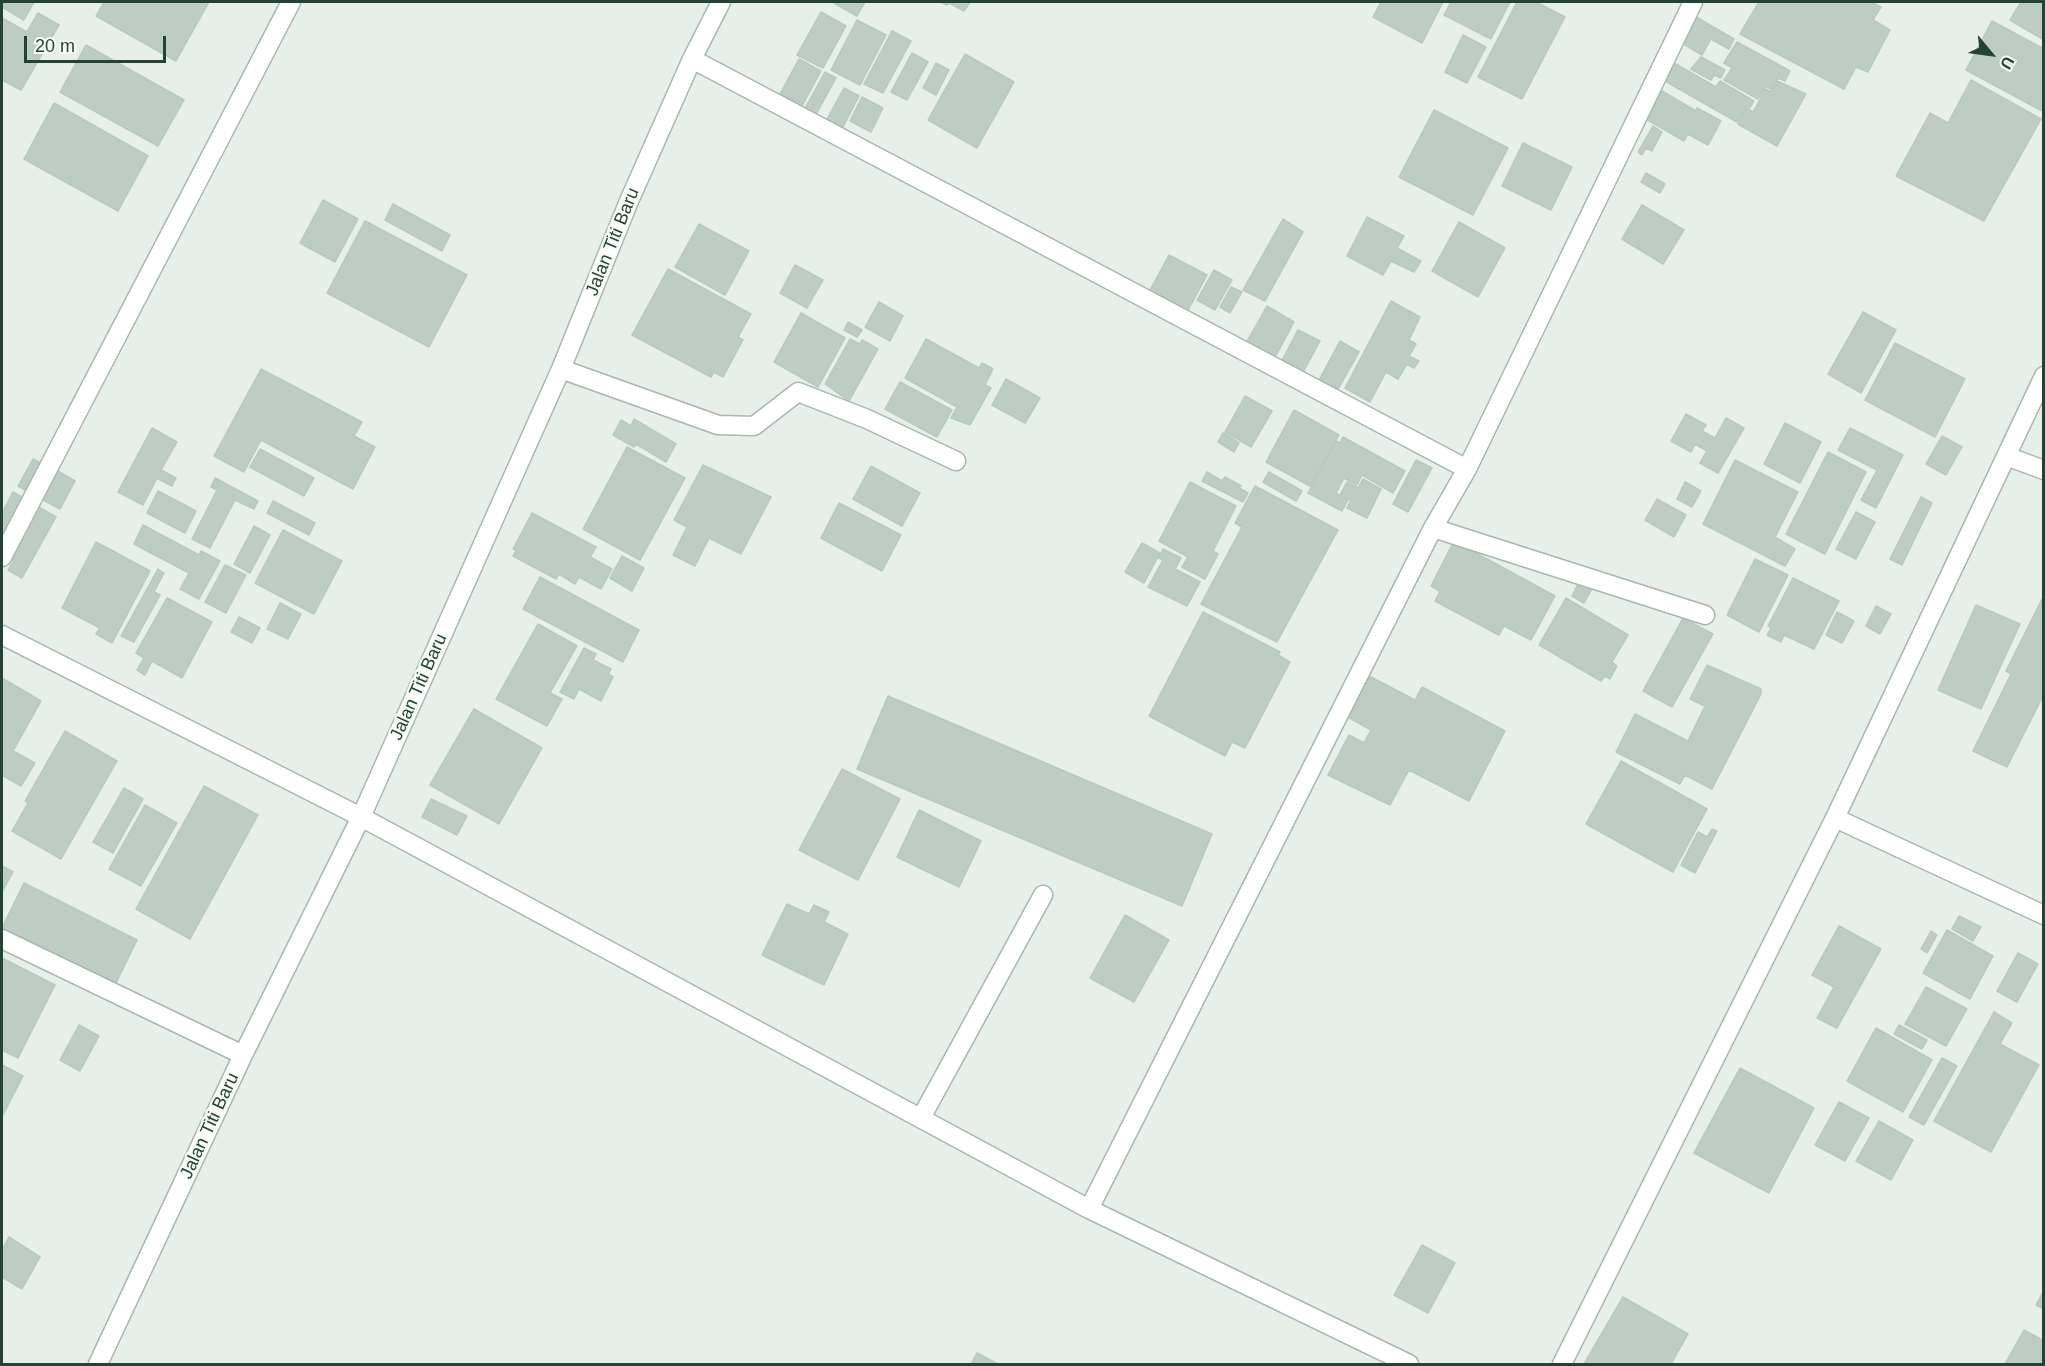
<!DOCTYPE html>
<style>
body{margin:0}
#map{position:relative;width:2045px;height:1366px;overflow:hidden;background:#e6efe9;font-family:Helvetica,sans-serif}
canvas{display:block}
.frame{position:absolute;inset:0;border:3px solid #234334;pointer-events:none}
.north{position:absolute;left:1961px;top:24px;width:60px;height:60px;-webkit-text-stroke:4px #f7fbf8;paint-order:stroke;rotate:119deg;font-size:16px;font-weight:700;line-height:24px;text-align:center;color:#234334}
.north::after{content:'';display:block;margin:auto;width:21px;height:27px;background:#234334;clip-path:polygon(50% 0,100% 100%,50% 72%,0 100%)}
.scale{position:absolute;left:24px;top:36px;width:142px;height:27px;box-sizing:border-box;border:3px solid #234334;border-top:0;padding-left:8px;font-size:18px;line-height:21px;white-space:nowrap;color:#234334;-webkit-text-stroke:4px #f7fbf8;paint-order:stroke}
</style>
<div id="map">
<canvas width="2045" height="1366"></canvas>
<div class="frame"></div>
<div class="north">U</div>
<div class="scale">20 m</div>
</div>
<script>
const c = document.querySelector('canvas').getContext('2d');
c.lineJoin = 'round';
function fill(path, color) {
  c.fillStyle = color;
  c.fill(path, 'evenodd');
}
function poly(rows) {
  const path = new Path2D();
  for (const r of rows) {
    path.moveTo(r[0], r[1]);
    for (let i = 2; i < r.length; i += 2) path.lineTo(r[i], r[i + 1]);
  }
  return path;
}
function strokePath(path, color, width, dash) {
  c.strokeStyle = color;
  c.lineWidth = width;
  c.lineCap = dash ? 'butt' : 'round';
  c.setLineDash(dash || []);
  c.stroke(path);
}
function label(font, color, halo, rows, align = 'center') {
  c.font = font + ' Helvetica,sans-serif';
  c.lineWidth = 4.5;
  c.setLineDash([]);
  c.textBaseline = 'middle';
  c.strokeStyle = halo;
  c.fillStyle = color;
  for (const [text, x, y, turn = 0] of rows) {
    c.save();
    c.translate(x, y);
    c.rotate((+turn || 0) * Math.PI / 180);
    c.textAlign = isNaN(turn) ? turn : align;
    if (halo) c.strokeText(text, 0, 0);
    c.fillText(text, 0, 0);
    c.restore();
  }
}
const building = poly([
 [2,2,34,2,24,20,2,7,2,2],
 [104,2,209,2,176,61,96,16,104,2],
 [832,2,865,2,857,16,832,2],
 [940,2,970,2,964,11,949,3,947,5,940,2],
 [1381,2,1443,2,1422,43,1373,17,1381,2],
 [1451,2,1510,2,1491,39,1444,15,1451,2],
 [1517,2,1536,2,1565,17,1522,99,1478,77,1517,2],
 [1759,2,1871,2,1881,7,1873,20,1890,30,1868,72,1856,67,1844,89,1740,34,1759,2],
 [2021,2,2044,2,2044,40,2010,20,2021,2],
 [821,12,846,26,823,68,797,55,821,12],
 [38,13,59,25,21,90,2,80,2,18,27,32,38,13],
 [1696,17,1734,39,1729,49,1711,39,1702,55,1680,42,1696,17],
 [857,20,886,35,860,85,831,70,857,20],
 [1992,21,2044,49,2044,112,1966,70,1992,21],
 [892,31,911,41,883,93,864,84,892,31],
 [1463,35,1486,47,1467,83,1445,72,1463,35],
 [1737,42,1790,71,1785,81,1778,78,1771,89,1766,86,1758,99,1724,80,1732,68,1724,63,1737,42],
 [86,45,184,100,158,146,60,92,86,45],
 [912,53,928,62,907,100,891,92,912,53],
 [965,54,1014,82,977,148,928,120,965,54],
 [1701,57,1725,70,1721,78,1714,75,1711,80,1691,69,1701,57],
 [799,59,821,71,802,106,780,94,799,59],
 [936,63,949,70,936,95,923,88,936,63],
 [1674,63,1716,87,1720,81,1754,101,1750,108,1747,106,1737,122,1665,81,1674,63],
 [825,72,836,78,814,118,803,112,825,72],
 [1971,80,2041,119,1984,221,1896,176,1930,113,1948,123,1971,80],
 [1777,81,1806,94,1777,146,1738,124,1747,108,1753,112,1766,89,1771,92,1777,81],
 [844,88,859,96,842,129,826,121,844,88],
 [1662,91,1696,111,1697,108,1721,121,1708,145,1688,134,1684,141,1646,119,1662,91],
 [862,97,883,108,871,132,850,121,862,97],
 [54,103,148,156,118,211,24,159,54,103],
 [1434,110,1508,148,1473,215,1399,177,1434,110],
 [1653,126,1662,132,1652,151,1646,148,1642,155,1638,152,1653,126],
 [1523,143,1572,167,1551,210,1502,186,1523,143],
 [1646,173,1665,184,1660,193,1641,182,1646,173],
 [323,200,358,219,335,262,300,243,323,200],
 [393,204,450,235,442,251,385,220,393,204],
 [1642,205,1684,230,1663,264,1622,239,1642,205],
 [1367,217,1404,236,1397,248,1421,261,1414,272,1391,261,1383,275,1347,256,1367,217],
 [1283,219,1303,232,1265,301,1243,290,1283,219],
 [365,221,467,275,429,347,327,293,365,221],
 [1459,222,1505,248,1478,297,1432,271,1459,222],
 [699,224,749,251,725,295,675,267,699,224],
 [1169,255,1207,275,1187,312,1149,292,1169,255],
 [795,265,823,280,807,308,780,293,795,265],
 [668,269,751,314,738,337,743,340,723,377,714,372,711,377,632,335,668,269],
 [1214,270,1232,280,1215,310,1197,300,1214,270],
 [1231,287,1242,292,1230,313,1220,307,1231,287],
 [1391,301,1420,317,1409,340,1416,344,1409,356,1419,361,1414,368,1407,364,1398,379,1386,372,1370,402,1345,388,1391,301],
 [879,302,903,316,890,341,865,327,879,302],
 [1267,306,1294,322,1273,361,1245,345,1267,306],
 [1863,312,1896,330,1861,393,1828,374,1863,312],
 [801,313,845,338,818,387,774,362,801,313],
 [848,322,862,330,857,337,844,330,848,322],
 [1298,330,1320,341,1301,376,1280,364,1298,330],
 [850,339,860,344,862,340,878,349,849,401,825,384,850,339],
 [926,339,979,368,982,363,993,369,985,385,991,388,970,425,951,418,957,407,905,378,926,339],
 [1340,341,1359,352,1336,393,1318,382,1340,341],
 [1895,343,1965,379,1935,437,1865,400,1895,343],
 [261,369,362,422,354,436,375,447,353,489,261,440,244,472,214,456,261,369],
 [1006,379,1040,398,1025,423,992,405,1006,379],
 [900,382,952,410,937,437,885,409,900,382],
 [1245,396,1272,411,1251,447,1225,432,1245,396],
 [1294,410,1339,435,1310,486,1266,462,1294,410],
 [1686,414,1706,425,1702,431,1715,438,1726,418,1744,428,1718,473,1700,463,1707,451,1695,444,1691,452,1671,441,1686,414],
 [634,419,676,444,666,462,636,444,634,447,613,435,621,420,631,426,634,419],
 [1785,423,1821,442,1800,483,1764,464,1785,423],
 [152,428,177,442,161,470,176,478,172,486,157,478,143,505,118,492,152,428],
 [1850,428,1903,455,1876,508,1861,500,1877,470,1838,450,1850,428],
 [1223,433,1239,443,1234,452,1218,442,1223,433],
 [1942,436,1962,447,1946,475,1926,464,1942,436],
 [1343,437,1405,471,1393,493,1362,475,1357,485,1344,478,1336,493,1348,500,1342,511,1308,493,1336,441,1340,443,1343,437],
 [627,447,685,478,640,560,583,529,627,447],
 [260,449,314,478,304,496,250,467,260,449],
 [1828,452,1866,472,1825,554,1786,534,1828,452],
 [33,459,46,466,31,493,18,486,33,459],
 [1416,460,1432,468,1408,512,1393,504,1416,460],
 [1735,460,1798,492,1775,537,1795,549,1785,566,1703,524,1735,460],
 [703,465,771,497,741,554,709,538,695,566,673,555,687,527,674,520,703,465],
 [871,466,920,493,902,526,853,499,871,466],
 [51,467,75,481,60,509,36,496,51,467],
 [1207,472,1222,481,1225,477,1241,486,1239,488,1248,493,1243,502,1202,481,1207,472],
 [1269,472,1302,491,1296,501,1263,482,1269,472],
 [215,478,258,501,254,509,235,500,210,548,192,539,217,490,211,487,215,478],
 [1363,479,1381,489,1367,518,1347,508,1351,500,1340,495,1347,482,1358,488,1363,479],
 [1190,482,1236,506,1213,551,1218,554,1205,579,1182,567,1188,557,1159,541,1190,482],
 [1685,482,1701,491,1692,507,1677,499,1685,482],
 [1255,486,1338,530,1277,642,1201,604,1242,527,1235,523,1255,486],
 [158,491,196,511,185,533,147,513,158,491],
 [13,492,25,499,2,542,2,513,13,492],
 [1921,497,1932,503,1902,565,1890,559,1921,497],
 [1657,499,1686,515,1674,537,1645,520,1657,499],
 [273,501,315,523,309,535,267,513,273,501],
 [839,503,901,535,882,571,821,538,839,503],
 [35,505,56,517,22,578,8,570,13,561,6,557,35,505],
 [1856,512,1875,522,1856,559,1836,549,1856,512],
 [532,513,596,547,590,557,612,569,601,589,579,577,575,584,559,574,556,579,513,556,516,551,513,549,532,513],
 [143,525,199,555,201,551,220,561,199,599,180,589,189,573,134,544,143,525],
 [254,526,270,535,250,573,234,564,254,526],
 [283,530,342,561,314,614,255,583,283,530],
 [1454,541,1555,596,1531,640,1504,626,1499,635,1435,601,1440,591,1431,586,1454,541],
 [96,542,150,571,112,643,96,634,100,628,62,608,96,542],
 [1142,543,1160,553,1144,583,1125,572,1142,543],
 [1163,549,1181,558,1175,569,1200,582,1187,606,1148,587,1163,560,1159,558,1163,549],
 [622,556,644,568,632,591,610,578,622,556],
 [1755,559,1788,575,1759,632,1727,615,1755,559],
 [225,565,246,575,226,613,205,602,225,565],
 [158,569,164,573,154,592,160,595,134,642,121,636,158,569],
 [540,577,639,630,623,662,523,609,540,577],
 [1581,578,1594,585,1584,603,1572,596,1581,578],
 [1793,578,1839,601,1814,649,1784,635,1781,642,1767,635,1771,628,1768,626,1793,578],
 [167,598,212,622,182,678,152,661,145,675,137,670,144,658,136,653,167,598],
 [1566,598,1628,635,1612,662,1617,666,1610,679,1605,676,1601,681,1539,645,1566,598],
 [2042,599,2044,694,2007,767,1973,751,2011,674,2006,671,2042,599],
 [280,603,301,614,288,639,267,629,280,603],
 [1976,605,2020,624,1981,709,1938,690,1976,605],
 [1876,606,1891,614,1880,634,1866,626,1876,606],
 [1203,612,1280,652,1278,655,1290,662,1245,748,1232,742,1225,756,1149,716,1203,612],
 [1837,612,1854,621,1842,643,1826,635,1837,612],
 [239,617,260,628,252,643,231,632,239,617],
 [1683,618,1713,634,1672,707,1643,691,1683,618],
 [538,624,577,646,550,693,562,699,547,726,496,699,538,624],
 [584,648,596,654,593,660,611,669,608,674,613,677,601,701,579,689,574,699,560,692,584,648],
 [1707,665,1761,689,1761,694,1712,789,1685,775,1680,784,1616,752,1635,714,1688,741,1705,706,1690,699,1707,665],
 [1369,676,1415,700,1422,687,1505,731,1469,801,1409,770,1390,805,1328,775,1349,735,1364,743,1371,730,1348,717,1369,676],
 [2,678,41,701,13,751,35,763,21,786,2,775,2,678],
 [888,696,1212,834,1182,906,857,769,888,696],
 [474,709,542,748,499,824,430,785,474,709],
 [65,731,117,761,61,859,12,831,28,803,25,801,65,731],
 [1621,761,1707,809,1673,872,1586,824,1621,761],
 [842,769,900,799,858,880,799,850,842,769],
 [204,786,258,815,190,939,136,909,204,786],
 [124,788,143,799,113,853,93,842,124,788],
 [431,799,467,816,457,835,422,817,431,799],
 [145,805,177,823,141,886,109,869,145,805],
 [919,810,981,841,959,887,897,857,919,810],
 [1712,829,1717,831,1695,873,1681,865,1698,832,1707,837,1712,829],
 [2,866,13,872,2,892,2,866],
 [24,883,137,940,115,985,2,928,24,883],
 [787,904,809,914,814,905,829,912,824,922,848,934,824,985,762,955,787,904],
 [1125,915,1169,940,1134,1002,1090,978,1125,915],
 [1959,916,1981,927,1973,941,1952,929,1959,916],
 [1839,926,1881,949,1837,1028,1817,1018,1834,987,1812,975,1839,926],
 [1947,930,1993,956,1970,999,1923,973,1947,930],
 [1931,931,1937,935,1927,953,1921,949,1931,931],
 [2018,953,2038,964,2017,1002,1997,991,2018,953],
 [2,958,55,985,18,1058,2,1050,2,958],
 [1926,987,1967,1009,1946,1046,1905,1024,1926,987],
 [1994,1012,2012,1023,2000,1044,2039,1065,1991,1152,1934,1121,1994,1012],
 [79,1025,99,1036,80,1071,60,1060,79,1025],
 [1899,1025,1927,1040,1922,1049,1894,1034,1899,1025],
 [1876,1028,1932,1060,1903,1112,1847,1081,1876,1028],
 [1942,1058,1957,1066,1924,1125,1909,1117,1942,1058],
 [2,1065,23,1076,2,1117,2,1065],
 [1740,1068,1814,1108,1769,1193,1694,1153,1740,1068],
 [1839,1102,1869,1118,1845,1161,1815,1145,1839,1102],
 [1879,1121,1913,1140,1891,1180,1856,1161,1879,1121],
 [9,1237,40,1257,22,1289,2,1277,2,1250,9,1237],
 [1422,1245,1455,1263,1428,1313,1394,1295,1422,1245],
 [2044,1290,2044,1309,2036,1305,2044,1290],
 [1623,1297,1688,1334,1671,1364,1584,1364,1623,1297],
 [2024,1330,2044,1341,2044,1364,2005,1364,2024,1330],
 [977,1353,998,1364,971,1364,977,1353]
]);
fill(building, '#becdc4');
strokePath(building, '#b7cabe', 1.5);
const minor = poly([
 [692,59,1467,469],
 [561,369,718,425,754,426,798,392,867,419,956,461],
 [2006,456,2044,470],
 [1433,528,1705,615],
 [2,557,291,2],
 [2,635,361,817,1089,1209,1409,1364],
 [1835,818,2044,915],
 [2,939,243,1055],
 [921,1118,1043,895],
 [1089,1209,1433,528,1467,469,1693,2],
 [98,1364,243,1055,361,817,561,369,629,201,692,59,721,2],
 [1562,1364,1835,818,2044,376]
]);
strokePath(minor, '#a8b8af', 21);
strokePath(minor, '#fff', 18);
label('18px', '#234334', '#f7fbf8', [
 ["Jalan Titi Baru",613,242,-68],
 ["Jalan Titi Baru",419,687,-66],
 ["Jalan Titi Baru",210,1126,-65]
]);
</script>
